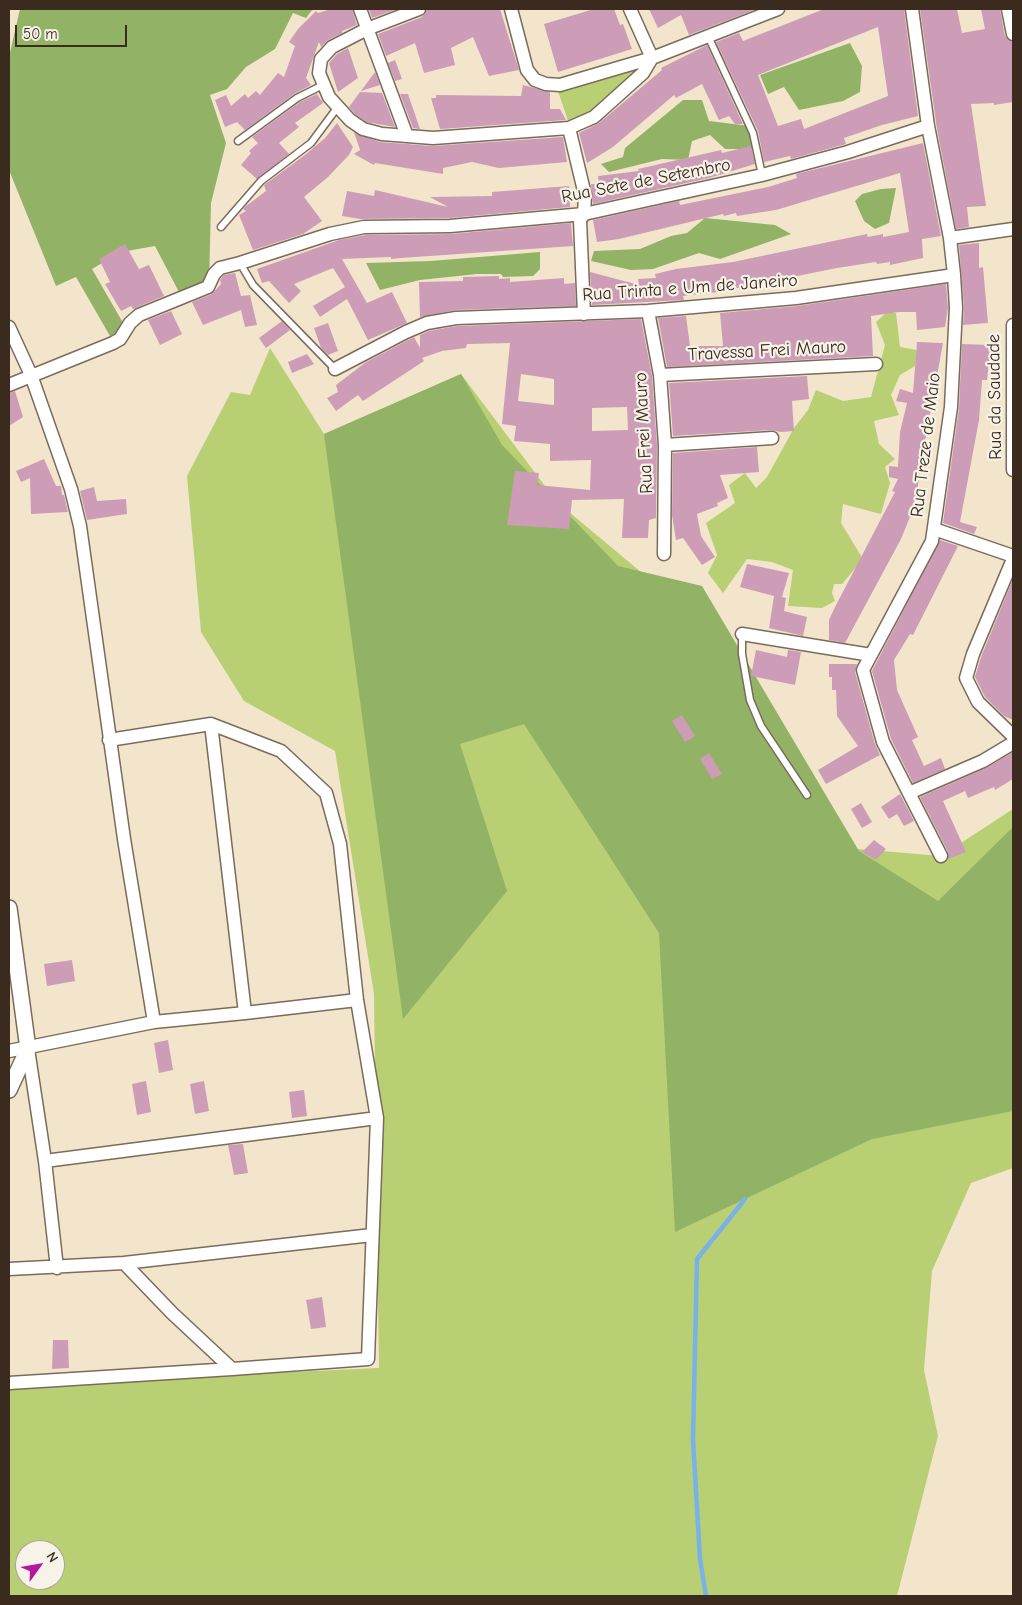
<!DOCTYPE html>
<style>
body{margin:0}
#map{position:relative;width:1022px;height:1605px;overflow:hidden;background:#f2e5cc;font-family:"Comic Neue",sans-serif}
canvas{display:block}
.frame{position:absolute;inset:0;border:10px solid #3b2a1e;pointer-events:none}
.north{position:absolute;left:15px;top:1540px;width:50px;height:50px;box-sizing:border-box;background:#f7f3e8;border:1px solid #aca397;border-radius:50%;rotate:58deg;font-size:14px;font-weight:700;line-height:20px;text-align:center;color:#3b2a1e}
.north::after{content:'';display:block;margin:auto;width:18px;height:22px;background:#b5179e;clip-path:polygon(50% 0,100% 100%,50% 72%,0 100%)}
.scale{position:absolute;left:15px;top:25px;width:112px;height:22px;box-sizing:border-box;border:2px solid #3b2a1e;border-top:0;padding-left:6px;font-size:15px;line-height:18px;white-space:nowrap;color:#3b2a1e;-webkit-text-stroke:4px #f7f3e8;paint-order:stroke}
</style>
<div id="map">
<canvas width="1022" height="1605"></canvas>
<div class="frame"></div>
<div class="north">N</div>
<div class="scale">50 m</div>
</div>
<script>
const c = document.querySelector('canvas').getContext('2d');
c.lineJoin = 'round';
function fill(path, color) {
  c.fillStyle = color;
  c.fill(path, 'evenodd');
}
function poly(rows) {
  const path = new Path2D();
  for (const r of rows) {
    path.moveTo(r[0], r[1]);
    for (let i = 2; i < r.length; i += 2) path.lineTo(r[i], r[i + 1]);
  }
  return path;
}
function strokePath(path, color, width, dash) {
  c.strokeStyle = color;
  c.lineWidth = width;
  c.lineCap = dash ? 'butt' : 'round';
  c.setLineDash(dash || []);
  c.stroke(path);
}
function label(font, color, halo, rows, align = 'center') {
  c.font = font + ' "Comic Neue",sans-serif';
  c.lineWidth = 4.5;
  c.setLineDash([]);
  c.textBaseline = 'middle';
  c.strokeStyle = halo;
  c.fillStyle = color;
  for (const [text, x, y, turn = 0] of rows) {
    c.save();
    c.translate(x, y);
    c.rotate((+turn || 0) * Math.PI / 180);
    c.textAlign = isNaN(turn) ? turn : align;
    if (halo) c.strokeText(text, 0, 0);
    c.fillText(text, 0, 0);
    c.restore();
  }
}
fill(poly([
 [641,67,591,112,568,121,558,91],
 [886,313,896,313,900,347,917,350,915,366,900,375,891,395,899,415,874,421,879,444,895,459,885,467,890,483,881,514,843,504,841,523,863,559,842,584,834,584,832,593,835,601,822,608,788,606,793,570,772,562,747,559,723,593,708,573,717,555,706,523,735,503,729,485,745,473,756,488,767,477,794,428,808,410,816,390,843,401,871,397,885,345,876,322],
 [270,348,324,434,461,374,557,502,690,613,798,844,941,856,1013,809,1013,1168,971,1183,932,1271,924,1370,938,1436,897,1596,9,1596,9,1385,379,1368,374,994,335,751,244,701,201,632,187,476,231,392,250,395],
 [25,1550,55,1550,55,1580,25,1580]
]), '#b8cf74');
fill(poly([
 [20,9,313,9,306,18,293,13,275,49,246,67,227,89,210,95,226,143,211,203,209,285,181,296,155,246,121,252,92,269,126,328,110,336,76,277,56,286,9,170,9,57],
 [850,43,862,66,860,92,843,101,799,110,784,87,768,94,760,75],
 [683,100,702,100,709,121,750,126,757,149,725,149,710,135,692,141,688,160,662,159,609,172,601,164,623,157,625,148],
 [896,188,889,223,875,229,864,221,855,201,862,194,881,189],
 [705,218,775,225,791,234,720,259,699,253,653,269,631,270,591,261,594,251,640,249,671,236,687,233],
 [540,252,540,269,533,276,503,277,501,274,477,274,420,280,380,290,366,263,431,261],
 [461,374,502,445,618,566,702,586,859,851,938,901,1013,827,1013,1111,872,1139,675,1232,659,933,524,724,460,744,507,891,403,1019,324,434]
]), '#92b266');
strokePath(poly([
 [706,1596,700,1559,693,1440,697,1259,745,1199]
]), '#79b2e9', 4.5);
fill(poly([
 [331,9,352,9,357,25,342,31,342,33,328,40,321,47,319,42,306,78,311,85,294,94,245,130,237,122,225,127,215,100,226,95,231,106,245,94,248,98,256,91,260,95,278,73,284,77,295,46,289,42,298,29,316,11,318,13],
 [369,9,397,9,372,18],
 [427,9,500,9,519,70,489,76,473,37,451,48,455,65,424,73,415,43,386,56,378,34,422,17],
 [594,9,614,9,620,25,623,24,632,49,558,72,544,24],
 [649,9,754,9,754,10,689,35,681,15,658,28],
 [824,9,904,9,918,116,882,125,844,138,846,144,791,159,790,156,764,162,758,131,716,42,739,33,743,41],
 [878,27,888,96,804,129,801,119,778,126,758,75],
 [920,9,957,9,962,33,985,29,981,9,1000,9,1005,36,1012,42,1013,102,994,105,994,103,971,104,986,206,967,207,969,227,956,229,937,129],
 [707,45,743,124,735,124,729,116,719,120,702,84,676,98,674,95,613,147,587,163,579,133,599,123,662,70,661,68],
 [348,48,358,78,338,92,329,63,337,54],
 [395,60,402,79,395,81,388,63],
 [375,72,380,85,361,91],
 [523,85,550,92,550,109,560,109,566,120,440,129,431,98,436,98,436,95,521,96],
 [360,92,382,93,395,127,366,122,355,114,349,107],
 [317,94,323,103,295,123,299,127,279,143,289,154,257,179,241,165,251,153,249,151,258,143,252,137,300,102],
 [400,94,408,94,420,129,413,128],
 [337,123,353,147,349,155,328,177,304,197,322,221,303,234,253,250,239,215,246,211,243,209,246,206,266,191,264,185,305,155,325,138],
 [354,132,380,142,432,146,563,137,567,162,499,168,472,162,443,168,443,174,375,163,374,165,354,154,360,150],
 [923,143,941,236,922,239,923,258,890,265,890,262,877,264,876,262,837,268,718,292,683,296,684,300,592,305,590,272,639,285,638,279,656,278,655,274,676,269,733,262,867,234,868,237,883,234,883,237,909,232,900,173,776,210,737,216,736,213,724,216,723,214,619,239,597,242,593,220,679,201,680,205,768,187,797,178,796,174],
 [751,146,755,164,709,178,593,204,591,184,599,184,598,176,639,171,638,169,721,150,722,153],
 [569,186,570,207,450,218,360,219,342,216,347,191,374,196,375,190,448,207,430,197,492,196,492,192],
 [571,223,573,246,401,258,391,259,391,257,342,259,367,303,392,292,407,323,368,340,347,299,320,317,313,306,345,287,333,268,294,284,301,291,289,303,269,281,262,283,257,269,339,240,365,235,451,234],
 [979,243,979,268,983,267,988,323,963,325,964,308,959,245],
 [125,244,139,269,149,265,164,296,133,309,131,306,121,311,105,284,110,282,99,259],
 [235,273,241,296,250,295,257,325,245,327,241,310,203,325,192,302,212,294,221,284,220,280,224,275],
 [499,276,499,279,510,278,510,282,564,278,564,284,575,283,576,306,456,310,420,317,419,282,463,281,463,277],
 [946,284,948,308,945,327,917,330,916,312,899,312,871,316,873,356,667,367,658,318,686,316,690,346,723,346,720,313,797,306],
 [171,311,182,334,160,345,148,320],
 [641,319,652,376,657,445,656,518,649,520,648,538,622,538,624,499,572,500,569,529,507,525,515,471,539,473,537,485,590,490,591,460,550,461,550,444,514,441,516,426,502,424,510,343,467,344,466,348,442,351,422,358,424,361,363,401,358,395,336,411,327,398,338,392,336,385,366,362,414,337,420,348,420,335,429,331,457,326],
 [521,374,554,379,554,405,518,401],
 [627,407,628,430,592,431,592,408],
 [282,321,290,330,266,348,259,338],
 [328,323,338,351,328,355,321,348,314,328],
 [917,342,943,343,920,469,916,502,901,539,845,643,829,640,829,620,834,609,895,492,892,491,898,479,889,477,889,466,898,467,900,432,907,403,896,401,900,389,913,393],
 [962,344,991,345,987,380,982,380,979,420,960,522,977,527,974,534,943,523,959,408],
 [307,354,314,364,292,373,288,362],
 [807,376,809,399,792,401,794,431,781,432,771,430,673,436,669,383],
 [15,391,23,417,9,426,9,393],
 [757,447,759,472,720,475,728,498,717,503,718,506,697,514,701,536,715,557,702,565,683,538,676,540,672,515,673,453],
 [44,459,56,486,61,486,62,495,64,495,68,512,31,514,30,478,21,482,16,471],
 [94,487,97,501,126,499,127,514,87,520,80,491],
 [940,540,958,546,913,635,910,634,894,660,897,690,918,737,912,740,924,766,941,758,945,769,913,783,891,739,872,671],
 [747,564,789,573,782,597,786,598,784,611,807,617,803,636,769,628,774,596,740,587],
 [1013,579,1013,720,1004,716,985,697,975,677,981,657],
 [756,650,787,657,788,650,801,652,795,685,751,676],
 [829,664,857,664,855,672,875,744,880,755,826,784,818,770,858,746,837,716,836,690,832,690,832,677,829,677],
 [682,715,695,736,685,742,672,721],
 [1013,752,1013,779,995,790,994,787,968,798,965,791,943,801,966,852,948,859,948,852,920,797,986,768],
 [709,753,722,774,712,779,700,759],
 [900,794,914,821,904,826,897,814,889,819,881,807],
 [861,803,872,822,862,828,851,809],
 [874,840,886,849,876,860,862,852],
 [72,960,75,981,47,986,44,964],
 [168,1040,173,1070,159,1073,154,1043],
 [146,1081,151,1112,137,1115,132,1084],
 [204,1081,209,1111,195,1114,190,1084],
 [304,1090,307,1116,292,1118,289,1092],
 [243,1144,248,1173,234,1175,228,1145],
 [322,1297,326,1327,311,1329,306,1300],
 [53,1340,68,1340,69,1368,52,1369]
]), '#cd9db8');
const service = poly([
 [708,36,753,133,762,175],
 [238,141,297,98,323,85],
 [221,227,261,181,311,143,337,108],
 [240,263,253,285,335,369],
 [742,634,742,654,750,700,761,726,807,795]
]);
const minor = poly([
 [360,9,407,136],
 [419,9,367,29,332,47,321,59,319,73,329,97,350,120,363,129,382,134,433,138,569,128,594,117,643,73,652,58],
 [511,9,527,70,535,80,546,84,560,85,652,58],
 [630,9,652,58,778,9],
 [912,9,928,126,950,238,954,275,956,308,951,407,932,541,863,670,883,742,941,856],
 [1008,9,1013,34],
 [569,128,585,195,584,214,580,220,584,314],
 [950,238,1013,229],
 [648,311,660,375,665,445,664,554],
 [1013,325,1013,470],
 [9,327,31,375,71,489,80,526,124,839,154,1022],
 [335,369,406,332,427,323,456,318,648,311,796,298,954,275],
 [660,375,876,364],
 [9,385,113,343,120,339,130,323,139,315,208,287,214,274,220,268,240,263,330,234,364,227,450,226,584,214,762,175,848,152,928,126],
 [665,445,772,438],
 [934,529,1013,556],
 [1013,559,973,654,966,678,978,702,1013,736],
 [742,634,871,655],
 [909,793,983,761,1013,743],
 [245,1013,357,1000],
 [28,1049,45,1161,57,1268],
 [9,1051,154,1022,245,1013,211,724],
 [45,1161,377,1118],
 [124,1263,372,1235],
 [9,1269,124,1263,172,1313,232,1369,368,1359,377,1118,357,1000,340,844,326,793,281,751,211,724,109,740],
 [9,1383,232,1369]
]);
const tertiary = poly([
 [9,908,28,1049,9,1090]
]);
strokePath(service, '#7b6b5b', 9);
strokePath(minor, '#7b6b5b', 15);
strokePath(tertiary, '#7b6b5b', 18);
strokePath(service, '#fff', 6);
strokePath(minor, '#fff', 12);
strokePath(tertiary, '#fff', 15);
label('18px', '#3b2a1e', '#f7f3e8', [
 ["Rua Sete de Setembro",646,181,-11],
 ["Rua Trinta e Um de Janeiro",690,288,-4],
 ["Travessa Frei Mauro",767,351,-3],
 ["Rua da Saudade",995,397,-91],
 ["Rua Frei Mauro",644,433,-93],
 ["Rua Treze de Maio",926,445,-83]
]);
</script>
